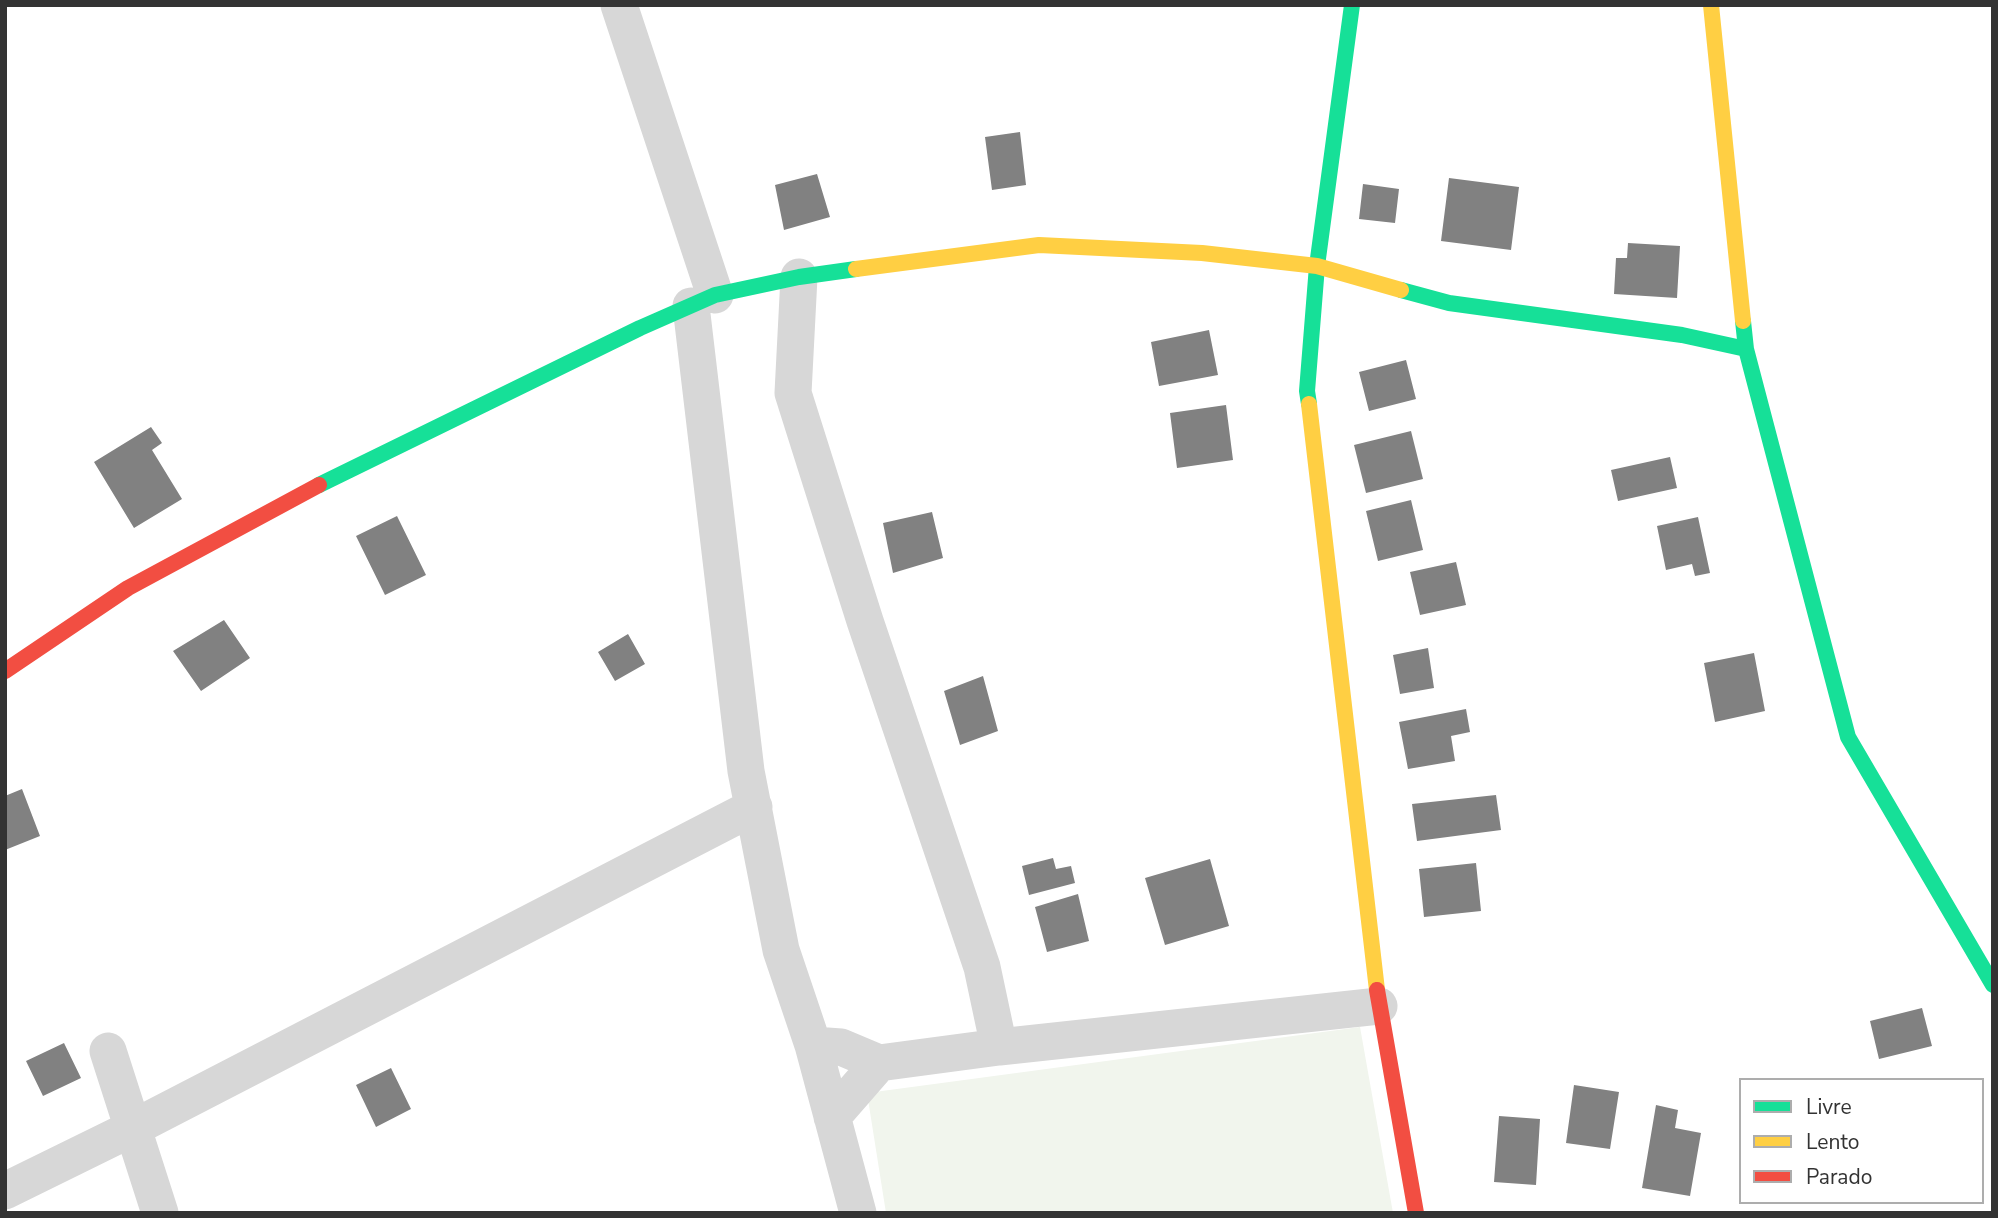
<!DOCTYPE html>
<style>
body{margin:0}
#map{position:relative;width:1998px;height:1218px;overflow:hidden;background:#fff;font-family:"Nunito Sans",sans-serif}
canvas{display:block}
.frame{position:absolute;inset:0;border:7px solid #333;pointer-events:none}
.legend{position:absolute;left:1739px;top:1078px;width:245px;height:126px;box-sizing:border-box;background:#fff;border:2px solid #adadad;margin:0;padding:9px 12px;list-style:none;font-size:21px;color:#333}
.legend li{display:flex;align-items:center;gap:14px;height:35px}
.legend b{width:35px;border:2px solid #adadad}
</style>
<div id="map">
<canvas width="1998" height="1218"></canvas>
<div class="frame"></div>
<ul class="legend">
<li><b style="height:9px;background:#16e098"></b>Livre</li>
<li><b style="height:9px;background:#ffcf43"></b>Lento</li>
<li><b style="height:9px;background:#f24e42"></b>Parado</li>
</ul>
</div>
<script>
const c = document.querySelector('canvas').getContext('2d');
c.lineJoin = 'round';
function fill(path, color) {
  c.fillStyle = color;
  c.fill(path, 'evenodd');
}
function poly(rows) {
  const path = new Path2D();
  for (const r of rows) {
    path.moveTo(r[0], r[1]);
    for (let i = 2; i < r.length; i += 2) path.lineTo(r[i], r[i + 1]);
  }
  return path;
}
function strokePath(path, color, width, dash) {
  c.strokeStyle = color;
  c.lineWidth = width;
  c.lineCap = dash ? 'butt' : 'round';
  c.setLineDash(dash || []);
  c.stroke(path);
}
fill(poly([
 [1360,1027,1393,1213,886,1213,867,1093]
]), '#f1f5ed');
fill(poly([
 [1020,132,1026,185,992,190,985,137],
 [817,174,830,217,784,230,775,185],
 [1449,178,1519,187,1511,250,1441,241],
 [1363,184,1399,189,1395,223,1359,219],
 [1628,243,1680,246,1677,298,1614,294,1616,258,1627,258],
 [1209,330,1218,375,1159,386,1151,342],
 [1406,360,1416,399,1369,411,1359,372],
 [1226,405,1233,460,1177,468,1170,413],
 [151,427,162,443,152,450,182,499,134,528,94,462],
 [1411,431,1423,479,1366,493,1354,445],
 [1670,457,1677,488,1618,501,1611,470],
 [1411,500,1423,550,1378,561,1366,511],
 [932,512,943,558,893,573,883,523],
 [397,516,426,575,385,595,356,536],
 [1698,517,1710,573,1695,576,1692,564,1666,570,1657,526],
 [1456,562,1466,605,1420,615,1410,572],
 [224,620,250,658,201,691,173,651],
 [628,634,645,664,615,681,598,652],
 [1428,648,1434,688,1400,694,1393,655],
 [1754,653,1765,711,1715,722,1704,663],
 [983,676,998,731,960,745,944,691],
 [1466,709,1470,732,1451,736,1455,761,1408,769,1399,722],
 [22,789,40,836,5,850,5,796],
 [1496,795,1501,830,1417,841,1412,804],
 [1053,858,1056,869,1071,866,1075,883,1029,895,1022,866],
 [1210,859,1229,926,1165,945,1145,878],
 [1476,863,1481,911,1424,917,1419,869],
 [1078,894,1089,941,1047,952,1035,907],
 [1922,1008,1932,1046,1879,1059,1870,1021],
 [64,1043,81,1078,43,1096,26,1061],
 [391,1068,411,1109,376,1127,356,1085],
 [1574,1085,1619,1092,1610,1149,1566,1143],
 [1656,1105,1678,1110,1675,1128,1701,1133,1690,1196,1642,1188],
 [1499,1116,1540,1119,1536,1185,1494,1182]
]), '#818181');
strokePath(poly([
 [619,5,715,295],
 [799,277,793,393,865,621,982,967,999,1047,879,1063,841,1047,813,1045],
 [691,306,746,771,781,950,813,1045,858,1213],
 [999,1047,1379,1006],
 [108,1051,160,1213],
 [832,1117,879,1063],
 [5,1191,133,1128,754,807]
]), '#d7d7d7', 37);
strokePath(poly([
 [1401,290,1449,303,1682,335,1746,349],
 [1743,321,1746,349,1848,737,1993,985],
 [1309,404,1307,391,1317,266,1352,5],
 [319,485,640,328,715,295,799,277,856,269]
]), '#16e098', 16);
strokePath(poly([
 [1711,5,1743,321],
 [856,269,1039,245,1202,253,1317,266,1401,290],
 [1309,404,1377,990]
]), '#ffcf43', 16);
strokePath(poly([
 [5,671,128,588,319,485],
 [1377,990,1416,1213]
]), '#f24e42', 16);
</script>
